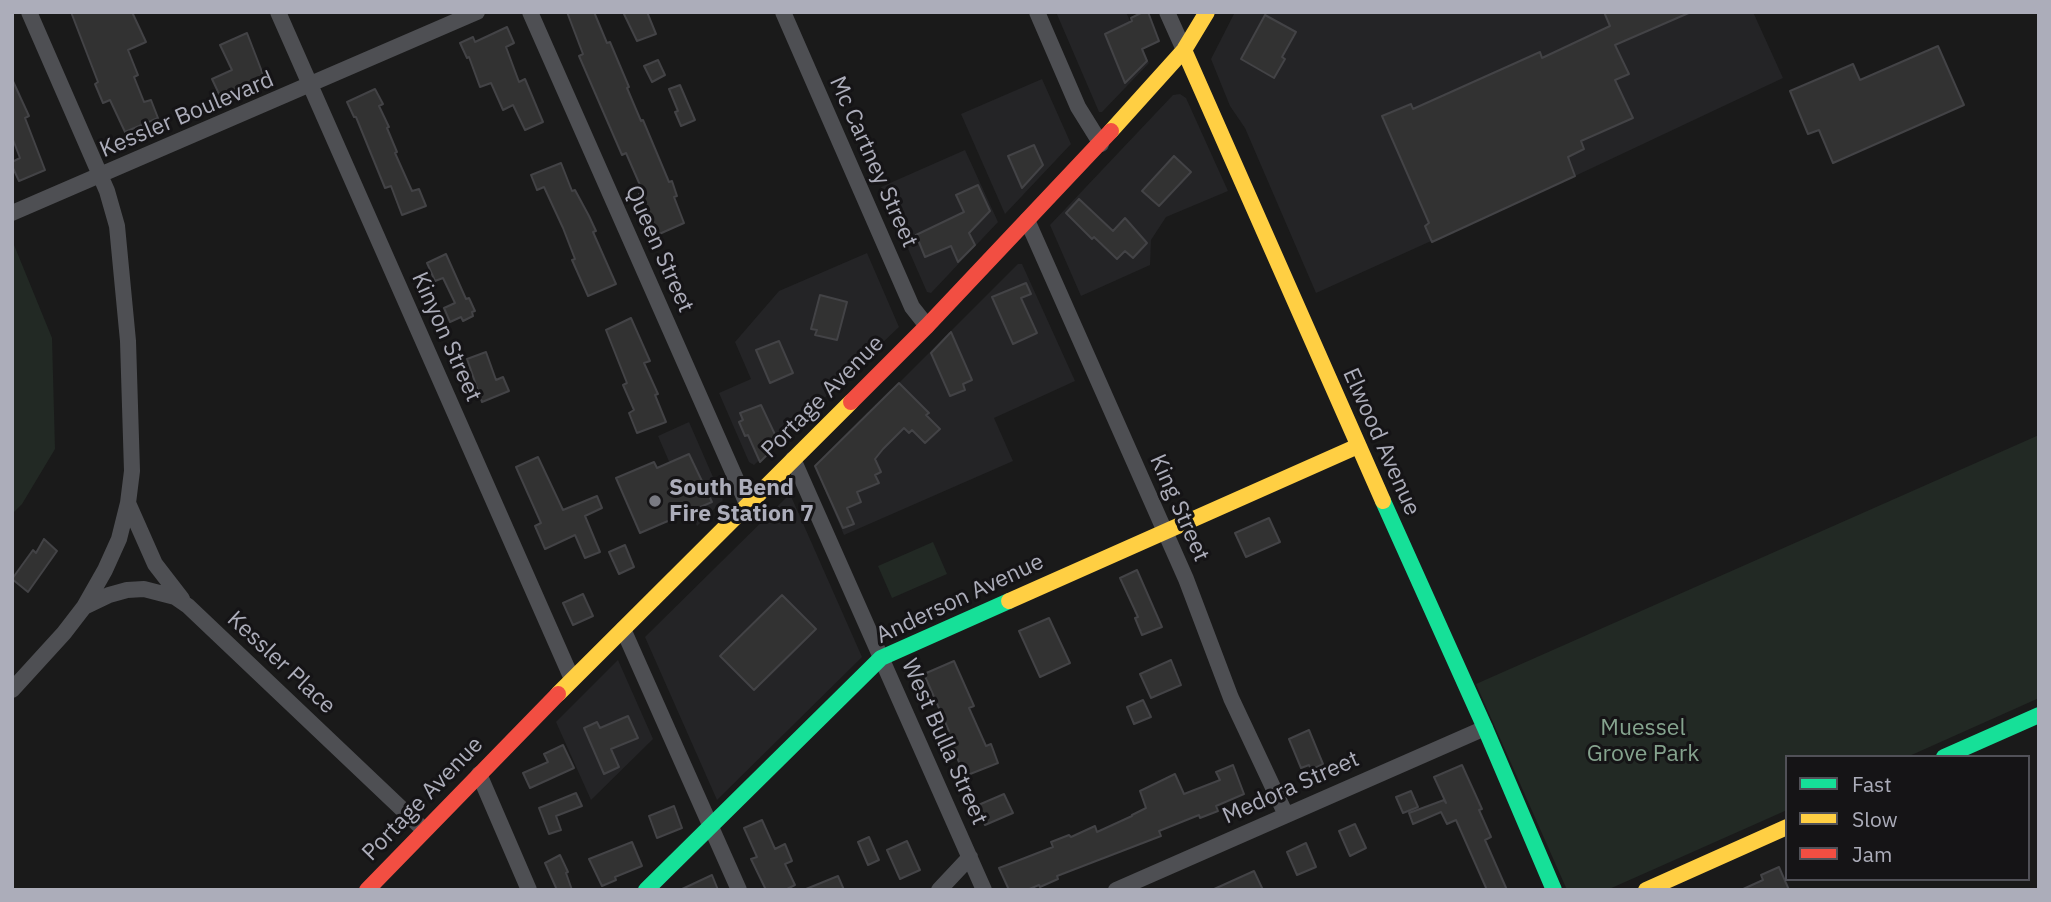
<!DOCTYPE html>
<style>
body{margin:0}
#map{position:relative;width:2051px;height:902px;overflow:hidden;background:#1a1a1a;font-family:"IBM Plex Sans",sans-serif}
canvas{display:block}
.frame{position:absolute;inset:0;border:14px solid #acadba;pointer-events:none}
.legend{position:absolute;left:1785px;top:755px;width:245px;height:126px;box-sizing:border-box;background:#151416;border:2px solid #515158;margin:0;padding:9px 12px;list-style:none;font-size:21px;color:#acadba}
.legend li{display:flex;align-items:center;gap:14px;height:35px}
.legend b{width:35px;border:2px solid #515158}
</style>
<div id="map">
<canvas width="2051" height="902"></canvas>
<div class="frame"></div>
<ul class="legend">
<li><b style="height:9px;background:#16e098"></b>Fast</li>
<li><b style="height:9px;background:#ffcf43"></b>Slow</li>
<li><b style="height:9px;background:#f24e42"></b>Jam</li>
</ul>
</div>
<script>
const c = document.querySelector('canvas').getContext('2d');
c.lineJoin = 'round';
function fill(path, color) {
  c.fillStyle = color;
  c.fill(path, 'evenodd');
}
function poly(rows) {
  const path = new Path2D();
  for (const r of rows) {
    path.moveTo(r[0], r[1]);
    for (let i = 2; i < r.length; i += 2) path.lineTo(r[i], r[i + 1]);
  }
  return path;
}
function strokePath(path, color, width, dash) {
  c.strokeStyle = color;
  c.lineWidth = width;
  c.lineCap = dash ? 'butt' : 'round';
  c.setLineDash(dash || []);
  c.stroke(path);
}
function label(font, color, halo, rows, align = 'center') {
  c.font = font + ' "IBM Plex Sans",sans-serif';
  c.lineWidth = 6;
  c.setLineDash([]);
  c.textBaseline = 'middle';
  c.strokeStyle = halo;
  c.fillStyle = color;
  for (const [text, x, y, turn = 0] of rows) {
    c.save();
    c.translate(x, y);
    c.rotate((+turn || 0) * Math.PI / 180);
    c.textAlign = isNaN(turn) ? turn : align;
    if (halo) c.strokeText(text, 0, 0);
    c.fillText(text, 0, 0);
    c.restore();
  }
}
fill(poly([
 [1056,12,1126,12,1149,63,1102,112,1099,112],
 [1235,12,1753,12,1783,78,1575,176,1316,293,1245,128,1230,106,1211,59],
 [1042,79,1071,144,1005,214,961,114],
 [1180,94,1186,98,1228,191,1166,217,1151,240,1150,265,1081,296,1050,225,1173,95],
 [965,150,998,222,931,293,927,292,881,187],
 [867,253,899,327,754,465,749,462,719,393,751,379,735,342,779,291],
 [1018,264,1022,264,1075,381,994,418,1013,461,844,535,815,467],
 [689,422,723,500,697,526,658,436],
 [790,494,862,657,717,800,645,637],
 [618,660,653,739,591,800,556,722]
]), '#242426');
fill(poly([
 [12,240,52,338,55,449,22,504,12,514],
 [2039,435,2039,698,1907,757,1787,757,1787,810,1607,890,1567,890,1476,684],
 [933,542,947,574,892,598,878,566]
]), '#222924');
const building = poly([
 [71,12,132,12,146,42,128,50,138,75,134,77,144,102,151,100,158,118,125,132,110,100,103,103,95,84,98,82,71,12],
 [567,12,594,12,607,43,610,42,629,87,627,88,641,121,643,120,669,182,672,181,677,196,674,197,684,223,657,235,639,194,643,192,626,153,622,155,579,56,583,54,567,12],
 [623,12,647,12,656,34,637,41,623,12],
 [1143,12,1148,12,1159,41,1142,49,1147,61,1125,83,1105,34,1132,21,1131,18,1143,12],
 [1604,12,1691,12,1615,45,1629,74,1615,80,1633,118,1581,141,1584,149,1568,157,1575,176,1432,242,1425,226,1429,223,1382,116,1411,104,1413,109,1540,52,1542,58,1610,26,1604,12],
 [1265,15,1296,32,1282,57,1285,59,1274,78,1241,59,1265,15],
 [507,27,514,43,506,47,519,82,525,79,543,122,525,130,513,105,503,110,491,83,480,87,469,57,467,58,460,43,473,37,475,42,507,27],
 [247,33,264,77,220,96,212,79,232,70,220,45,247,33],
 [1938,46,1964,105,1833,163,1819,130,1808,134,1790,91,1853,64,1860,80,1938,46],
 [658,60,665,75,652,82,644,66,658,60],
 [12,79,29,116,25,118,45,170,19,181,12,166,12,162,20,158,12,137,12,79],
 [680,85,695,120,681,126,675,112,678,111,669,89,680,85],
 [375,89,383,104,379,106,389,127,387,128,397,152,395,153,412,191,419,189,426,206,402,215,391,186,385,188,356,117,354,117,347,102,375,89],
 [1034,145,1043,165,1022,188,1008,156,1034,145],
 [1174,156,1191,172,1159,206,1142,191,1174,156],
 [561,163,572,191,575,190,589,216,596,231,593,232,616,284,588,296,572,260,575,259,563,228,544,187,537,190,531,175,561,163],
 [978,185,990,211,969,233,975,245,958,262,951,246,925,257,916,235,964,212,956,195,978,185],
 [1079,199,1113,231,1125,218,1147,243,1133,258,1125,251,1117,259,1094,237,1092,239,1066,213,1079,199],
 [446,254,466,299,469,298,475,311,472,312,473,316,463,321,461,317,450,322,444,308,455,303,443,278,435,281,427,263,446,254],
 [1026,283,1031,294,1021,298,1037,333,1013,344,992,297,1026,283],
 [820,295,847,302,837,340,815,335,817,330,811,329,820,295],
 [631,318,650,361,644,363,658,394,655,395,666,422,637,433,629,413,634,410,623,385,627,383,606,330,631,318],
 [951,332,972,380,963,384,965,390,950,396,931,353,951,332],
 [779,341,793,373,770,383,756,350,779,341],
 [486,352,496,380,503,377,509,391,482,402,467,359,486,352],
 [899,383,929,413,926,415,940,429,925,443,912,430,909,433,904,428,883,449,875,459,881,472,875,475,879,483,857,492,861,502,847,508,854,524,843,528,815,466,899,383],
 [761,405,779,443,760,462,748,435,745,436,739,422,743,420,740,413,761,405],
 [689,454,712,502,640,533,616,478,654,462,657,468,689,454],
 [538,457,563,510,597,496,602,508,585,516,600,552,585,558,575,535,545,549,535,526,541,523,516,467,538,457],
 [1269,518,1280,542,1246,557,1235,533,1269,518],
 [44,539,57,551,28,592,12,579,33,550,36,553,44,539],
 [625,545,634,567,619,574,609,552,625,545],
 [1137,570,1162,627,1142,635,1135,618,1138,617,1120,578,1137,570],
 [583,594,593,616,573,625,563,603,583,594],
 [782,595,816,629,754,690,720,656,782,595],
 [1049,618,1070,663,1040,677,1019,631,1049,618],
 [1171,660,1181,685,1151,698,1140,674,1171,660],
 [954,661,974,706,969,708,986,746,991,744,998,763,965,776,946,732,949,731,924,674,954,661],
 [1143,700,1151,717,1134,724,1127,707,1143,700],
 [628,716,638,738,611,749,619,767,604,774,584,728,597,722,600,728,628,716],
 [1309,730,1323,764,1311,770,1309,765,1301,768,1289,739,1309,730],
 [563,745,574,768,530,788,523,773,548,762,544,754,563,745],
 [1233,765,1244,794,1216,806,1218,811,1200,818,1199,815,1159,831,1161,836,1057,876,1058,879,1040,887,1039,885,1027,890,1009,890,999,868,1053,847,1051,842,1069,835,1071,837,1095,826,1097,832,1132,816,1132,815,1146,808,1140,791,1175,774,1184,794,1220,780,1216,772,1233,765],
 [1462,765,1482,809,1479,810,1491,837,1485,840,1507,890,1487,890,1456,820,1447,824,1441,812,1413,824,1409,813,1444,800,1446,803,1434,777,1462,765],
 [1411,791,1418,807,1403,813,1396,797,1411,791],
 [576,793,582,806,556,816,561,830,549,834,539,808,576,793],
 [1004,794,1013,813,985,825,976,806,1004,794],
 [674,806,682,828,657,838,649,816,674,806],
 [762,820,775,849,785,844,792,861,785,864,795,885,785,890,766,890,751,859,757,857,744,828,762,820],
 [1355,824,1366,848,1350,856,1339,831,1355,824],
 [869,837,879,860,868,865,858,842,869,837],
 [907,841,920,870,900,879,887,850,907,841],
 [632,842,642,866,615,877,616,880,602,886,589,859,632,842],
 [1306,843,1316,867,1297,875,1287,852,1306,843],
 [560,855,568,872,566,873,572,890,557,890,545,863,560,855],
 [1779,867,1789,890,1741,890,1763,880,1761,875,1779,867],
 [1254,871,1263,890,1212,890,1254,871],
 [712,875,718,890,680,890,712,875],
 [838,876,844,890,806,890,806,889,838,876]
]);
fill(building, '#323232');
strokePath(building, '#434346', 2);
strokePath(poly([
 [278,12,572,679],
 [530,12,747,504],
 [783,12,912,307,927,326],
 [1037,12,1078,107,1101,144],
 [1167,12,1184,50],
 [12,213,477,12],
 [1027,220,1186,579,1231,698,1286,815],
 [793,459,984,890],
 [128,503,155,564,182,599],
 [84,607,109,595,127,590,144,589,175,597,188,606,424,830],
 [623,629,739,890],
 [12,690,64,633,84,607,105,570,119,539,128,503,132,471,128,341,117,226,107,191,29,12],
 [479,774,529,890],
 [939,890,970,857],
 [1116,890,1485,728]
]), '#4e4f53', 16);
strokePath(poly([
 [1383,501,1485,728,1554,890],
 [1944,757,2039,715],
 [646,890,881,658,1009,601]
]), '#16e098', 16);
strokePath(poly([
 [1184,50,1383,501],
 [1111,131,1184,50,1207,12],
 [1009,601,1358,446],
 [558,694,851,402],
 [1646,890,1787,827]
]), '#ffcf43', 16);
strokePath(poly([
 [851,402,927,326,1111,131],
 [367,890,558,694]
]), '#f24e42', 16);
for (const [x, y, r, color] of [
 [655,501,7,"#797a82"]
]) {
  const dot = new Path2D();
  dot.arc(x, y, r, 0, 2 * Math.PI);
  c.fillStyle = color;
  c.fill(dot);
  strokePath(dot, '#151416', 2.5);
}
label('23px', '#acadba', '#151416', [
 ["Kessler Boulevard",187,115,-23],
 ["Mc Cartney Street",873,162,66],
 ["Queen Street",659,249,66],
 ["Kinyon Street",446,337,66],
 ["Portage Avenue",823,397,-45],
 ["Elwood Avenue",1381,442,66],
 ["King Street",1179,508,66],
 ["Anderson Avenue",960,599,-25],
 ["Kessler Place",281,663,43],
 ["West Bulla Street",944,742,66],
 ["Medora Street",1291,788,-24],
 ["Portage Avenue",423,799,-46]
]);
label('bold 23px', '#acadba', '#151416', [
 ["South Bend",669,488],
 ["Fire Station 7",669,514]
], 'left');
label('23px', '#85a38e', '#151416', [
 ["Muessel",1643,728],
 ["Grove Park",1643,754]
]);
</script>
